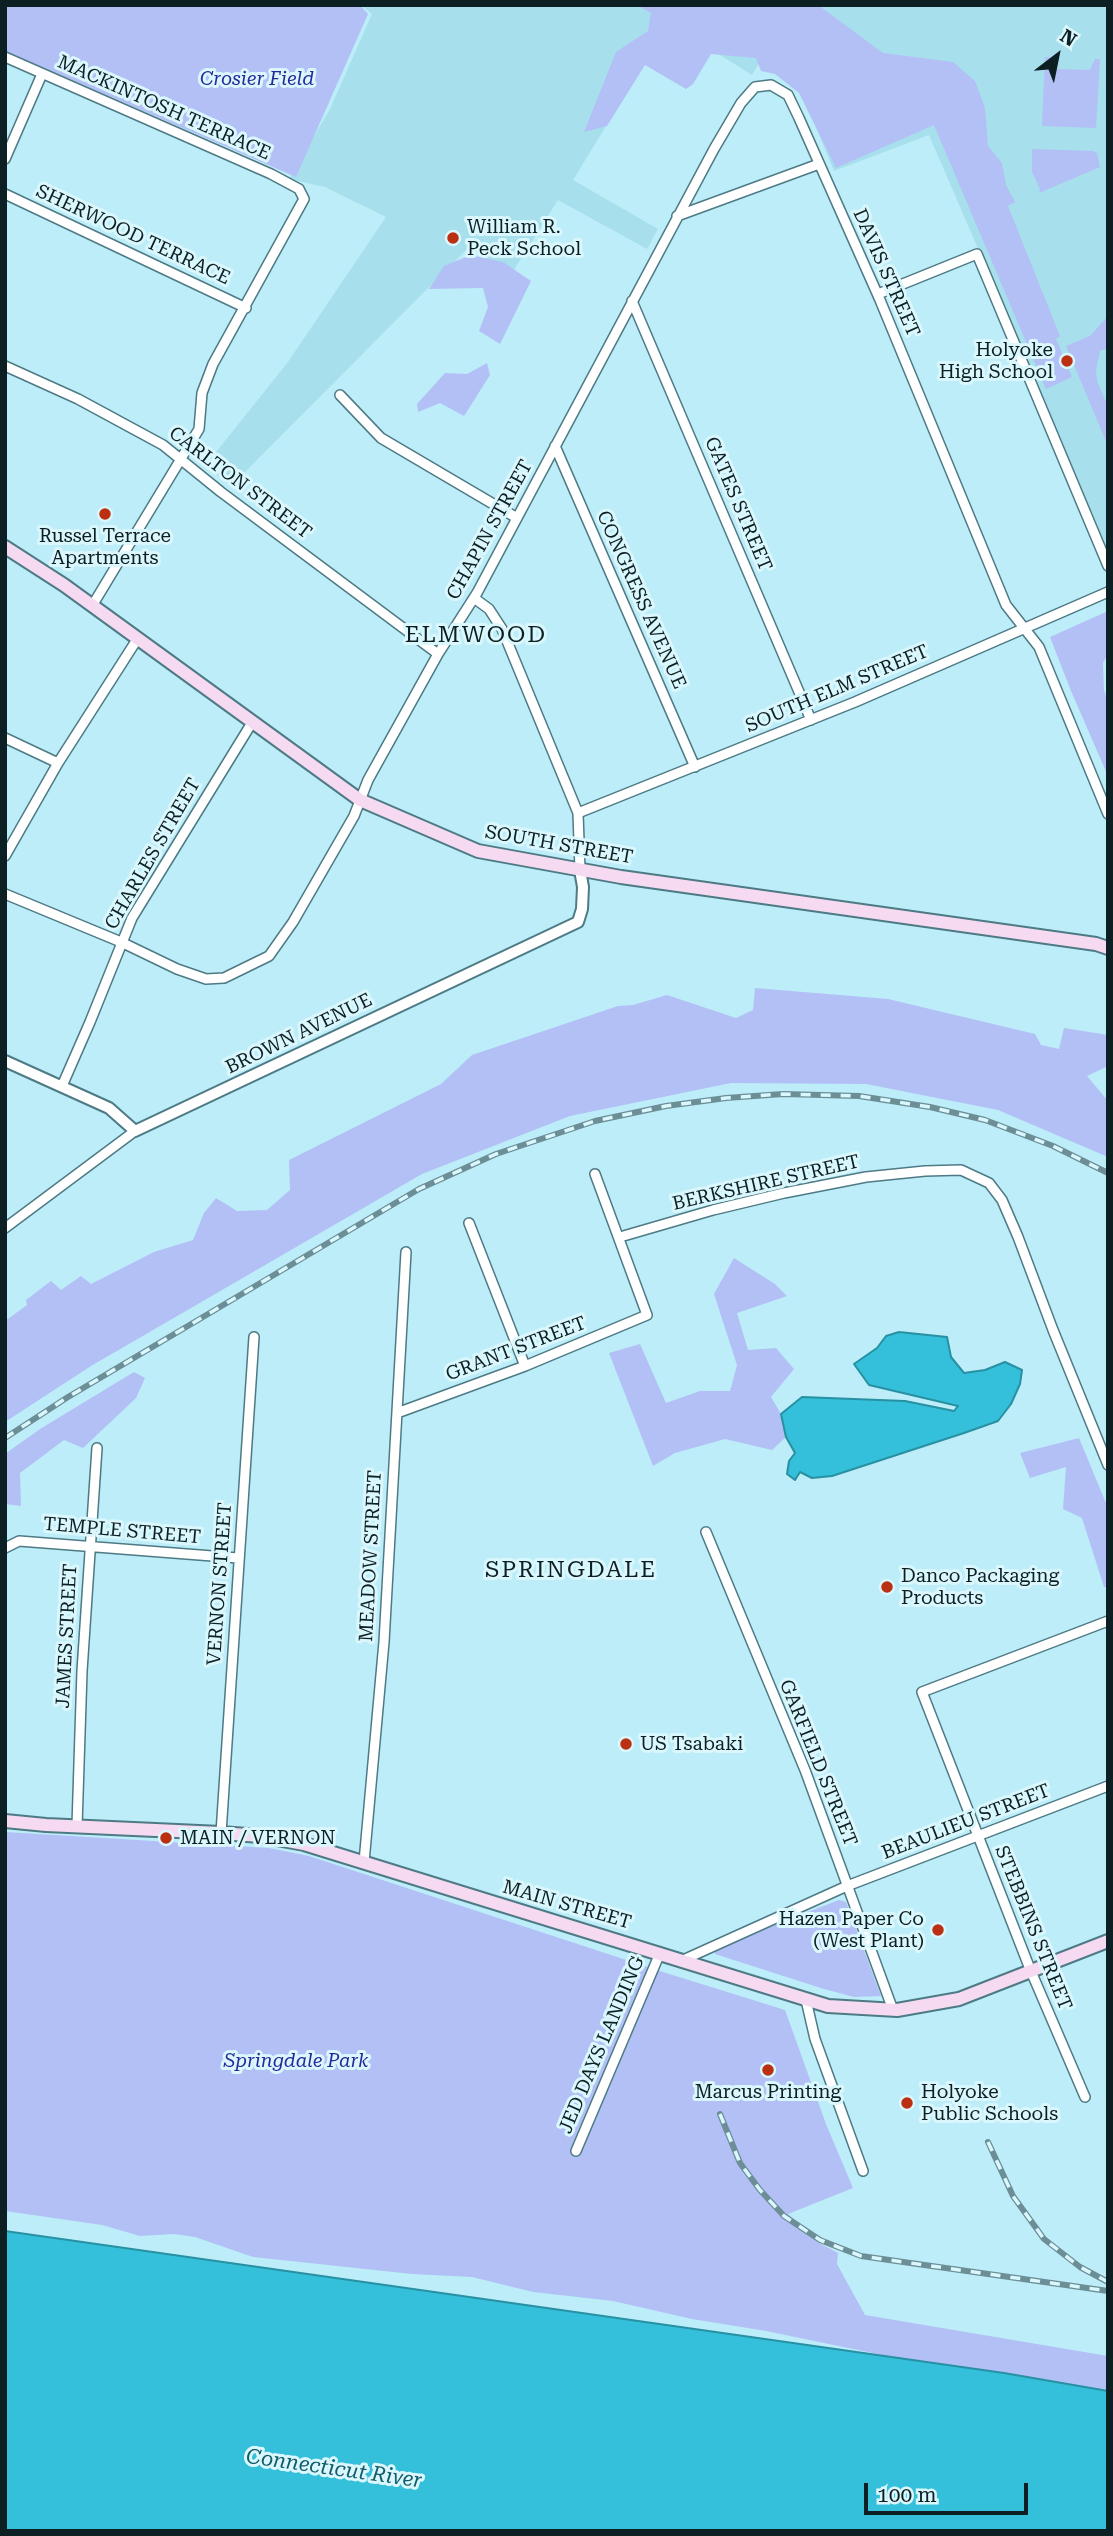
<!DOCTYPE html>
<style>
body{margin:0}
#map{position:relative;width:1113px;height:2536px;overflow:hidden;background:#bdedf8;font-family:"Roboto Serif",serif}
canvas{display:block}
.frame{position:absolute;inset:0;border:7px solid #0c1f23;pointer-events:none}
.north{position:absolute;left:1022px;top:21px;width:70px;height:70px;-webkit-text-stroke:5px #daf7fd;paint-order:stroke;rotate:32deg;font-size:19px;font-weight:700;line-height:28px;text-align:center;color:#0c1f23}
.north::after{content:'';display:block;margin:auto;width:24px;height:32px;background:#0c1f23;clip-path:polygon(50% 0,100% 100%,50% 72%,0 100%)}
.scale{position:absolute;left:864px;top:2483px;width:164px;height:32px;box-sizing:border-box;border:4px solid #0c1f23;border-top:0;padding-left:9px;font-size:21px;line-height:24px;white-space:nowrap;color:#0c1f23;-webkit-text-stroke:5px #daf7fd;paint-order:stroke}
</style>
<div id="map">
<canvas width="1113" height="2536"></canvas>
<div class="frame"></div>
<div class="north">N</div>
<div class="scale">100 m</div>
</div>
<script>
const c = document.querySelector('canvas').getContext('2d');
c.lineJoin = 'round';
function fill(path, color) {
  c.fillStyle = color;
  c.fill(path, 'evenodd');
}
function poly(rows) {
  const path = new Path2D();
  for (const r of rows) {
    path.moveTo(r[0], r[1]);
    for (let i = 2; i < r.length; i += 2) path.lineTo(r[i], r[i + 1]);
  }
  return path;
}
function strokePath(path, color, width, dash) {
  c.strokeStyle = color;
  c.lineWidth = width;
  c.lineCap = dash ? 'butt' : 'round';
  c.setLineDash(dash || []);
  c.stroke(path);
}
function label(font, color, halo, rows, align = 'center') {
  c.font = font + ' "Roboto Serif",serif';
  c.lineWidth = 6;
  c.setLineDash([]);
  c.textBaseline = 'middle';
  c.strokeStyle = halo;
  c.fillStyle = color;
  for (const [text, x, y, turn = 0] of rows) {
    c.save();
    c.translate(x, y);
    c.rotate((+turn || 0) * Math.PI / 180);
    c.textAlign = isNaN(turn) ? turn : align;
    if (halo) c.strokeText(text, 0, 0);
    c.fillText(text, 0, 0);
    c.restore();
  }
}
fill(poly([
 [361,5,1108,5,1108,550,929,135,834,171,781,43,767,49,752,75,669,23,573,180,658,229,647,249,558,200,512,273,468,248,231,486,205,466,288,362,386,217,325,187,289,179,330,109,372,14]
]), '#a7dfec');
fill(poly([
 [5,5,360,5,368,14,296,177,5,51],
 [637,5,818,5,883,53,953,62,975,81,985,108,988,146,1002,163,1006,185,1015,202,1008,206,1060,336,1056,339,1072,377,1046,389,934,125,836,168,799,93,775,74,761,71,756,58,711,54,693,84,686,89,645,65,607,126,584,132,616,52,648,31,651,13],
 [1045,57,1050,57,1054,69,1090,70,1095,59,1100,59,1096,128,1042,126],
 [1032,149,1093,151,1097,153,1100,167,1039,193,1040,189,1032,172],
 [471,255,503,262,531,281,500,344,479,331,488,307,483,288,429,289,444,266],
 [1108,316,1108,348,1100,351,1096,370,1097,381,1108,407,1108,446,1066,346,1090,336],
 [487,363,490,375,464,416,440,403,418,412,417,404,445,373,467,374],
 [1108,611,1108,654,1103,663,1104,690,1108,702,1108,776,1071,691,1050,637],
 [755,988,888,999,1035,1034,1041,1045,1059,1049,1064,1028,1108,1035,1108,1066,1087,1076,1108,1101,1108,1157,998,1110,866,1084,731,1083,570,1116,422,1174,91,1366,5,1422,5,1321,27,1305,26,1300,51,1281,61,1290,81,1276,91,1284,154,1252,193,1240,204,1213,216,1198,237,1211,267,1210,290,1190,289,1160,441,1084,472,1055,618,1006,633,1005,667,995,736,1018,753,1010],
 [734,1258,775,1284,787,1296,737,1313,748,1350,776,1348,794,1369,771,1397,781,1414,786,1437,772,1450,725,1439,675,1453,653,1466,609,1353,640,1344,666,1403,700,1391,730,1391,737,1365,714,1294],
 [134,1372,145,1378,136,1398,83,1448,64,1440,20,1473,21,1506,5,1504,5,1454,40,1429],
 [1079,1438,1108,1508,1108,1587,1104,1587,1082,1518,1063,1509,1066,1467,1030,1478,1020,1453],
 [5,1832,269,1848,309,1856,663,1972,785,2010,826,2124,853,2188,788,2214,819,2243,838,2253,837,2264,865,2315,1108,2356,1108,2393,887,2356,766,2331,692,2319,613,2301,533,2292,472,2277,412,2274,253,2257,195,2237,174,2234,140,2236,102,2225,5,2211],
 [839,1900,846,1902,881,1996,854,1997,824,1989,715,1954,715,1948]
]), '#b2c0f6');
const water = poly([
 [899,1332,947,1337,951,1357,964,1373,985,1370,1005,1362,1022,1370,1020,1384,1011,1404,998,1421,964,1433,832,1476,812,1478,800,1472,795,1480,787,1474,789,1461,795,1453,786,1437,781,1414,802,1397,905,1401,954,1411,958,1406,869,1385,854,1364,877,1348,886,1336,899,1332],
 [5,2231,1004,2373,1108,2391,1108,2531,5,2531,5,2231]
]);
fill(water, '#34c0da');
strokePath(water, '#2890a3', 2);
const minor = poly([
 [5,57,271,174,299,189,304,199,213,364,202,393,199,429,92,606],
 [5,159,42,74],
 [5,194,246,308],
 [677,216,819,164],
 [878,294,977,254,1108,566],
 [632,301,811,720],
 [5,366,78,399,163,445,221,492,438,654],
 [340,395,381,438,517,518],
 [555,446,695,767],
 [474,598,489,609,502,629,578,813,580,870],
 [5,738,58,763],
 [578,813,855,702,1108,592],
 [5,856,58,763,138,638],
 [5,894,121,942,177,969,206,979,224,978,269,956,293,922,354,816,368,780,438,654,477,593,714,149,741,103,755,87,771,85,788,95,799,118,880,300,1006,605,1039,647,1108,814],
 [62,1086,90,1022,132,918,253,721],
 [469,1223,525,1366],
 [5,1228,135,1131],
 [620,1237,713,1210,784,1193,866,1177,925,1171,961,1170,989,1183,1002,1200,1018,1237,1053,1330,1108,1465],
 [397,1413,525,1366,647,1315,595,1174],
 [706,1532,805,1770,893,2010],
 [5,1548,19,1541,238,1558],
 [77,1826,82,1671,97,1448],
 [221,1833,254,1337],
 [364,1862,384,1642,406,1252],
 [683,1960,847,1886,1108,1786],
 [806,2000,815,2039,863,2171],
 [1085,2097,1030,1969,922,1692,1108,1621],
 [576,2151,660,1953]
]);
const tertiary = poly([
 [5,1061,109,1108,135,1131,578,922,582,909,583,887,580,870]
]);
const secondary = poly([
 [5,547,64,585,360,800,478,851,621,877,1096,944,1108,948],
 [5,1821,46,1825,221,1833,260,1836,304,1844,828,2006,897,2010,959,1999,1108,1941]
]);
strokePath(minor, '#4d7a84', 12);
strokePath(tertiary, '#4d7a84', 14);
strokePath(secondary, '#4d7a84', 16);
strokePath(minor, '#fff', 9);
strokePath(tertiary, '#fff', 10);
strokePath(secondary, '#f5daf1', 12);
const rail = poly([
 [5,1438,68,1397,419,1189,496,1154,595,1121,666,1106,726,1098,783,1094,859,1096,930,1107,985,1120,1053,1146,1108,1173],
 [720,2114,740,2163,760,2190,784,2216,820,2240,861,2256,1108,2291],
 [988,2142,1013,2196,1044,2239,1080,2267,1108,2282]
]);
strokePath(rail, '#6c8e96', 6);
strokePath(rail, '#daf7fd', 3.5, [10]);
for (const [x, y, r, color] of [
 [453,238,7,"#bb3012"],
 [1067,361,7,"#bb3012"],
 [105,514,7,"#bb3012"],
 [887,1587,7,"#bb3012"],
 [626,1744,7,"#bb3012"],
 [166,1838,7,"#bb3012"],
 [938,1930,7,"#bb3012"],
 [768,2070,7,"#bb3012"],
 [907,2103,7,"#bb3012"]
]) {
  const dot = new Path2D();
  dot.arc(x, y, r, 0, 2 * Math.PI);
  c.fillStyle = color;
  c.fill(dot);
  strokePath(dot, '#daf7fd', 2.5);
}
label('italic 19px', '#28289a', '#daf7fd', [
 ["Crosier Field",257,79],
 ["Springdale Park",296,2061]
]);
label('19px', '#0c1f23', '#daf7fd', [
 ["MACKINTOSH TERRACE",164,108,24],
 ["SHERWOOD TERRACE",133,235,25],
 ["DAVIS STREET",886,273,66],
 ["CARLTON STREET",240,483,37],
 ["GATES STREET",738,504,67],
 ["CHAPIN STREET",490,530,-61],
 ["CONGRESS AVENUE",641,600,66],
 ["SOUTH ELM STREET",837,689,-23],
 ["SOUTH STREET",559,845,10],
 ["CHARLES STREET",153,854,-60],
 ["BROWN AVENUE",299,1034,-26],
 ["BERKSHIRE STREET",766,1183,-13],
 ["GRANT STREET",516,1349,-21],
 ["TEMPLE STREET",122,1531,5],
 ["MEADOW STREET",371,1556,-87],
 ["VERNON STREET",220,1584,-86],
 ["JAMES STREET",67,1636,-87],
 ["GARFIELD STREET",818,1763,68],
 ["BEAULIEU STREET",966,1822,-21],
 ["MAIN STREET",567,1905,16],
 ["STEBBINS STREET",1033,1928,68],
 ["JED DAYS LANDING",602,2045,-67]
]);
label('19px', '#0c1f23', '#daf7fd', [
 ["William R.",467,227],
 ["Peck School",467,249],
 ["Holyoke",1053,350,"right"],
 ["High School",1053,372,"right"],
 ["Russel Terrace",105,536,"center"],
 ["Apartments",105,558,"center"],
 ["Danco Packaging",901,1576],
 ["Products",901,1598],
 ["US Tsabaki",640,1744],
 ["MAIN / VERNON",180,1838],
 ["Hazen Paper Co",924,1919,"right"],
 ["(West Plant)",924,1941,"right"],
 ["Marcus Printing",768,2092,"center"],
 ["Holyoke",921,2092],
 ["Public Schools",921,2114]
], 'left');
label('italic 21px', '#105c6a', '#daf7fd', [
 ["Connecticut River",334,2469,8]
]);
c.letterSpacing = '2px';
label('23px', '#0c1f23', '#daf7fd', [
 ["ELMWOOD",476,635],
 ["SPRINGDALE",571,1570]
]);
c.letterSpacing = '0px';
</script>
